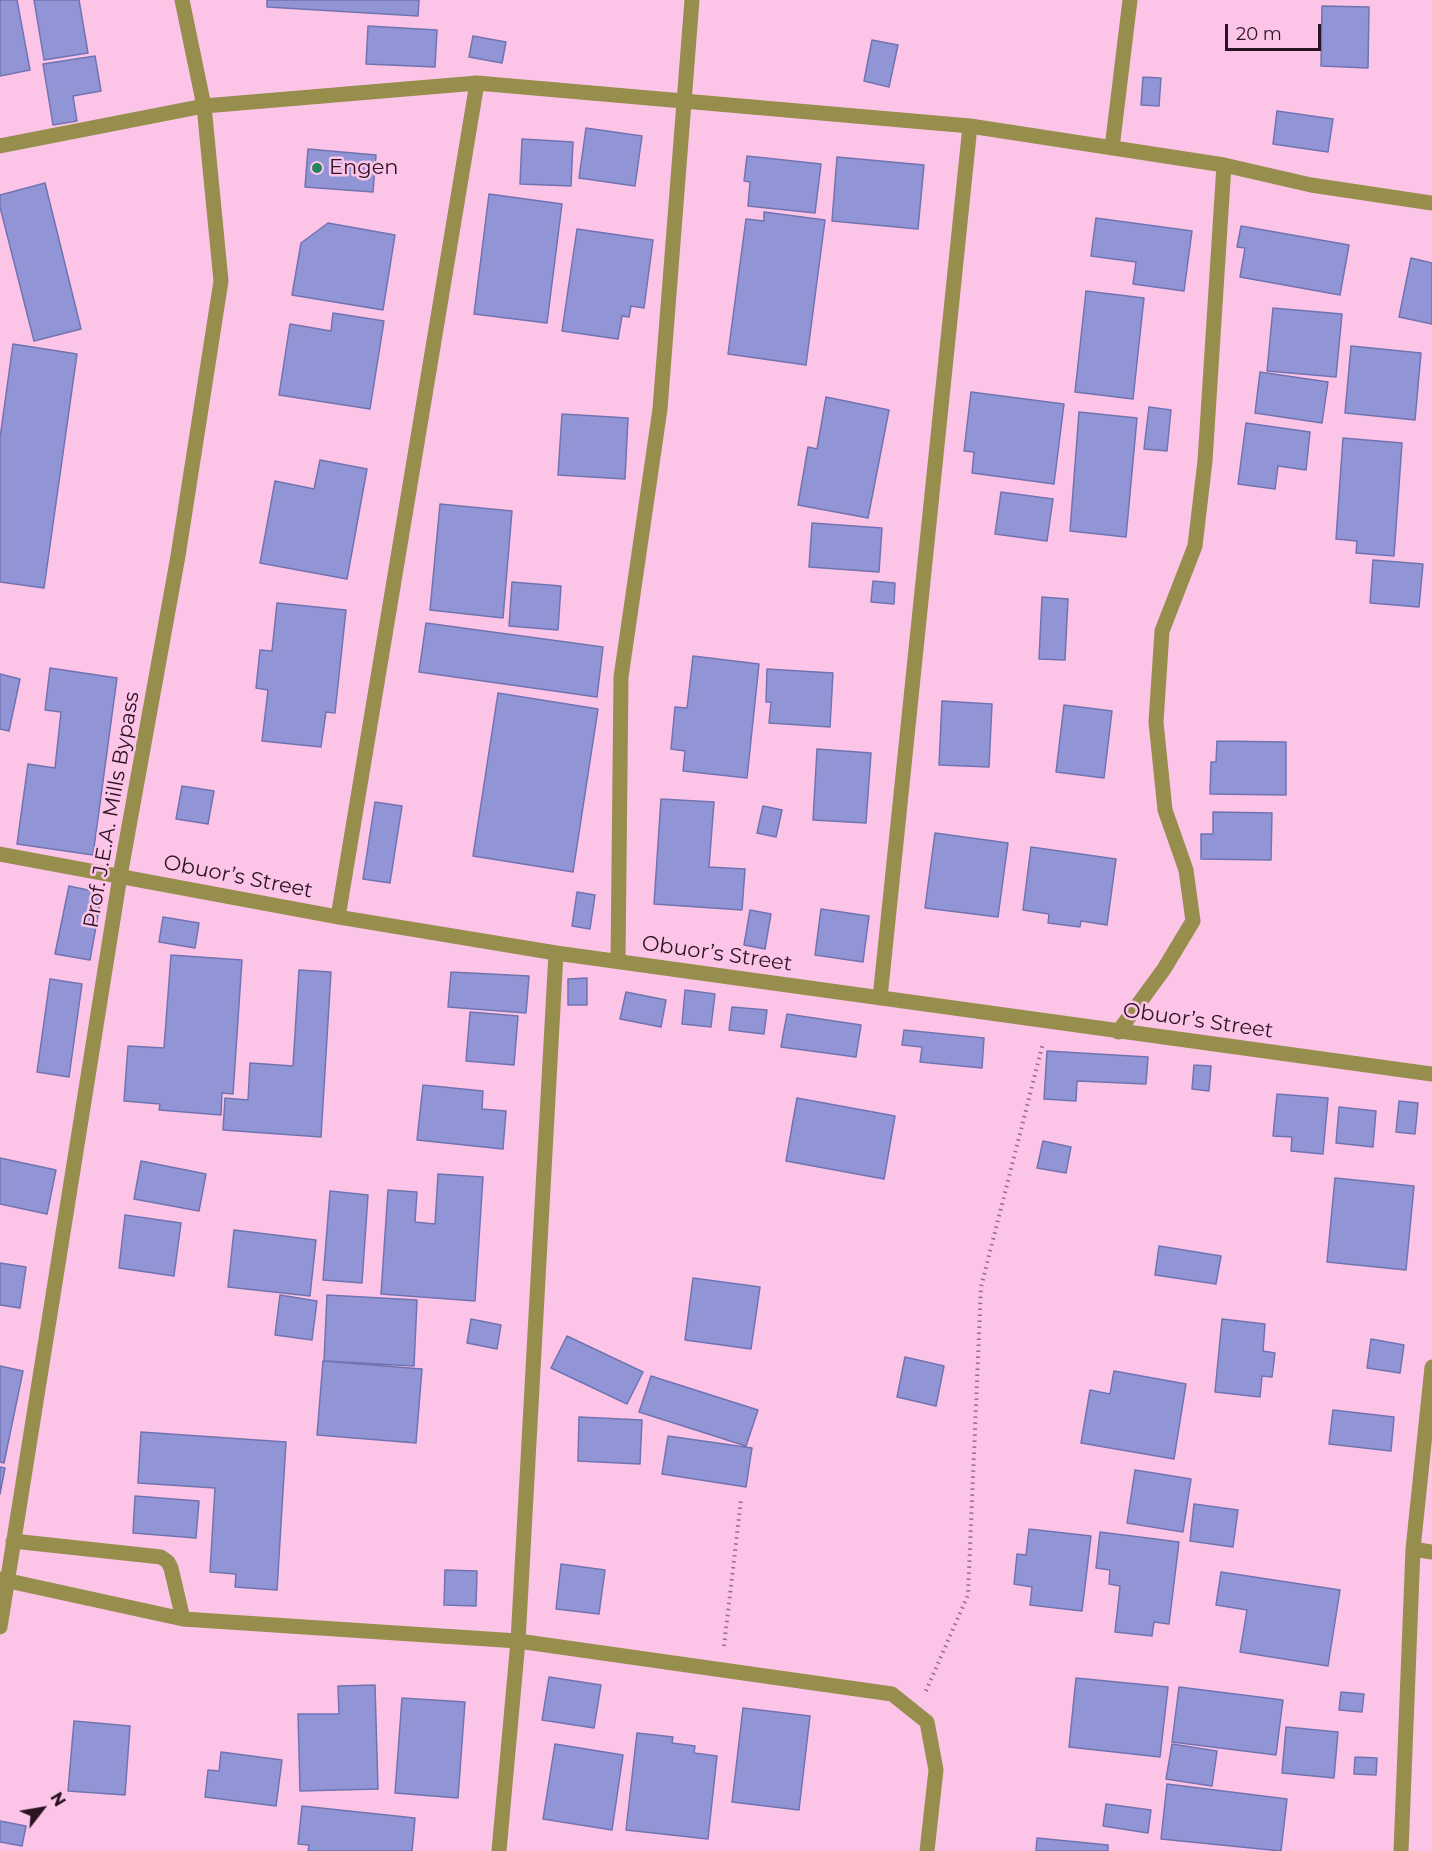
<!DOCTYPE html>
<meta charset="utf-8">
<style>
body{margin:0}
#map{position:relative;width:1432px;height:1851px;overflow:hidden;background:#fcc5e7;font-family:Montserrat,sans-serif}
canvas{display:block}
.north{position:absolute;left:12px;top:1779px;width:60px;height:60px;-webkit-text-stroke:4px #fcc5e7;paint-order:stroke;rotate:59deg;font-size:16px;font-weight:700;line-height:24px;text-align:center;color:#2c1323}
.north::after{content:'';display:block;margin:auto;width:21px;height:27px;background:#2c1323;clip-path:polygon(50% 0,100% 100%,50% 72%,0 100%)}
.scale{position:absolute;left:1225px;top:24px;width:96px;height:27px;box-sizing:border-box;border:3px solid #2c1323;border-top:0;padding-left:8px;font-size:18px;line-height:21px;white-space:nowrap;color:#2c1323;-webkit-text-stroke:4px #fcc5e7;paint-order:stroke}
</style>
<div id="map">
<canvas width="1432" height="1851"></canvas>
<div class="north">N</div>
<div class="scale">20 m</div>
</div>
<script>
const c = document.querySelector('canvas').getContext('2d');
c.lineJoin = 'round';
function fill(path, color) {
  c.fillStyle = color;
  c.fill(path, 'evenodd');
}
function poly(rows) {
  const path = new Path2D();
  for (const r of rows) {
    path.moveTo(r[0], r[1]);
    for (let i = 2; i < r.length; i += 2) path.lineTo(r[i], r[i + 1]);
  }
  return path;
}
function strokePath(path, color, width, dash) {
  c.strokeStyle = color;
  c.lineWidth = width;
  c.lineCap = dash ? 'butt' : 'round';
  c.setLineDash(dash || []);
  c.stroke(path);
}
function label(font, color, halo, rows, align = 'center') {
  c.font = font + ' Montserrat,sans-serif';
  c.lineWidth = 5;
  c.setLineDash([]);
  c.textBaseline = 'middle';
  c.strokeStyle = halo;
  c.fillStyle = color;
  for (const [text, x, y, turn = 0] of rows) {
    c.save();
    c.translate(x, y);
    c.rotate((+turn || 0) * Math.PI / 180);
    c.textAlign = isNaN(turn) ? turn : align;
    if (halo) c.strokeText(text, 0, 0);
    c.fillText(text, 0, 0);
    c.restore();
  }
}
const building = poly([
 [0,0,17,0,30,70,0,76,0,0],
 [34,0,79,0,88,53,44,60,34,0],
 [267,0,419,0,418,16,267,7,267,0],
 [1322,6,1369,7,1368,68,1321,66,1322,6],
 [368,26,437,30,435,67,366,64,368,26],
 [473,36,506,42,502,63,469,57,473,36],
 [872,40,898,45,889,87,864,81,872,40],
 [95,56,101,91,73,96,77,121,53,125,43,64,95,56],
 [1143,77,1161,78,1159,106,1141,105,1143,77],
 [1277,111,1333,119,1328,152,1273,144,1277,111],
 [586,128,642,136,635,186,579,178,586,128],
 [522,139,573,142,571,186,520,184,522,139],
 [308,149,376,155,373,192,305,187,308,149],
 [747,156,821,164,815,213,748,206,750,182,744,181,747,156],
 [837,157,924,165,918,229,832,221,837,157],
 [45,183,81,329,34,341,0,207,0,195,45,183],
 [489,194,562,204,547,323,474,314,489,194],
 [764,212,825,220,806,365,728,354,746,219,764,221,764,212],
 [1096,218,1192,231,1184,291,1133,284,1136,262,1091,256,1096,218],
 [328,223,395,235,383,310,292,295,301,243,328,223],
 [1241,226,1349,245,1340,295,1240,277,1245,248,1237,247,1241,226],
 [577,229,653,240,644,308,631,306,629,317,622,316,618,339,562,331,577,229],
 [1411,258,1432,263,1432,324,1399,317,1411,258],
 [1086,291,1144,298,1133,399,1075,392,1086,291],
 [1273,308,1342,314,1336,377,1267,371,1273,308],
 [333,313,384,321,370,409,279,395,290,324,331,331,333,313],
 [13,344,77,354,44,588,0,582,0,438,13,344],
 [1351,346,1421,353,1415,420,1345,413,1351,346],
 [1260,372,1328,382,1322,423,1255,413,1260,372],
 [971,392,1064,404,1054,484,972,473,974,452,964,451,971,392],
 [826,397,889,410,868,518,798,505,808,447,817,449,826,397],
 [1149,407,1171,410,1167,451,1144,449,1149,407],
 [1079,412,1137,418,1126,537,1070,531,1079,412],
 [562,414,628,418,625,479,558,475,562,414],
 [1246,423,1310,432,1306,470,1278,466,1275,489,1238,484,1246,423],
 [1343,438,1402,443,1394,556,1356,553,1357,541,1336,539,1343,438],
 [320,460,367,469,347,579,260,563,275,481,314,489,320,460],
 [1001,492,1053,499,1047,541,995,534,1001,492],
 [440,504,512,511,503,618,430,610,440,504],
 [812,523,882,528,879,572,809,567,812,523],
 [1373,560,1423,564,1419,607,1370,603,1373,560],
 [873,581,895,583,894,604,871,602,873,581],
 [512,582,561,586,558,630,509,626,512,582],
 [1042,597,1068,599,1065,660,1039,659,1042,597],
 [277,603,346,610,335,713,326,712,321,747,262,741,268,690,256,688,260,650,272,651,277,603],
 [426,623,603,647,597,697,419,672,426,623],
 [693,656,759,664,747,778,683,771,685,751,671,749,675,707,687,708,693,656],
 [50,668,117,678,93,855,17,844,28,764,55,768,61,712,45,710,50,668],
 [767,669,833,673,830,727,769,723,771,702,766,702,767,669],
 [0,674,20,679,9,731,0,729,0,674],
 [498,693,598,709,573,872,473,856,498,693],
 [942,701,992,704,989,767,939,765,942,701],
 [1064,705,1112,711,1104,778,1056,772,1064,705],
 [1217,741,1286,742,1286,795,1210,794,1211,762,1216,762,1217,741],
 [817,749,871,753,866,823,813,820,817,749],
 [182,786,214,791,208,824,176,819,182,786],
 [661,799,714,802,709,867,745,869,742,910,654,904,661,799],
 [375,802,402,806,390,883,363,879,375,802],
 [763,806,782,810,776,837,757,833,763,806],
 [1213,812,1272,813,1271,860,1201,859,1201,834,1213,834,1213,812],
 [935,833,1008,843,998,917,925,908,935,833],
 [1031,847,1116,859,1107,925,1081,921,1080,927,1048,923,1049,914,1023,910,1031,847],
 [69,886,102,893,90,960,55,954,69,886],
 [577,892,595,895,590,929,572,926,577,892],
 [821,909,869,916,863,962,815,955,821,909],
 [750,910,771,914,765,949,744,945,750,910],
 [163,917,199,923,195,948,159,942,163,917],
 [171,955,242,960,233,1094,222,1093,221,1115,159,1110,160,1104,124,1101,128,1046,164,1048,171,955],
 [299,970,331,972,321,1137,223,1130,225,1098,248,1100,250,1063,293,1066,299,970],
 [451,972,529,976,526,1013,448,1007,451,972],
 [587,978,587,1005,568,1005,568,979,587,978],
 [50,979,82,984,69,1077,37,1072,50,979],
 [685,990,715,994,711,1027,682,1024,685,990],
 [626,992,666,1000,661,1027,620,1019,626,992],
 [732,1007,767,1010,764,1034,729,1030,732,1007],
 [470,1012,518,1016,514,1065,466,1061,470,1012],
 [787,1014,861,1025,856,1057,781,1047,787,1014],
 [904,1030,984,1038,982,1068,920,1062,922,1047,902,1045,904,1030],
 [1047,1051,1148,1057,1146,1084,1077,1081,1076,1101,1044,1099,1047,1051],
 [1194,1065,1211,1066,1209,1091,1192,1089,1194,1065],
 [423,1085,483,1091,482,1109,506,1111,503,1149,417,1140,423,1085],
 [1277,1094,1328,1098,1323,1154,1291,1151,1292,1137,1273,1136,1277,1094],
 [797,1098,895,1116,884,1179,786,1161,797,1098],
 [1399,1101,1418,1103,1415,1134,1396,1132,1399,1101],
 [1339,1107,1376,1111,1373,1147,1336,1143,1339,1107],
 [1043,1141,1071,1147,1066,1173,1037,1168,1043,1141],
 [0,1158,56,1170,47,1214,0,1204,0,1158],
 [141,1161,206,1174,199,1211,134,1199,141,1161],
 [438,1174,483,1177,475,1301,381,1294,388,1190,417,1192,415,1222,435,1224,438,1174],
 [1335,1178,1414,1186,1406,1270,1327,1262,1335,1178],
 [330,1191,368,1195,362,1283,323,1280,330,1191],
 [125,1215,181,1223,174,1276,119,1268,125,1215],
 [234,1230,316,1240,310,1296,228,1287,234,1230],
 [1159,1246,1221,1256,1216,1284,1155,1275,1159,1246],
 [0,1263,26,1267,20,1308,0,1305,0,1263],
 [693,1278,760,1287,751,1349,685,1340,693,1278],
 [280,1295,317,1301,312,1340,275,1335,280,1295],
 [327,1295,417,1300,414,1366,324,1361,327,1295],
 [471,1319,501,1325,497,1349,467,1343,471,1319],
 [1222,1319,1265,1324,1263,1351,1275,1353,1272,1377,1262,1376,1260,1397,1215,1392,1222,1319],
 [567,1336,643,1372,627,1404,551,1368,567,1336],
 [1371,1339,1404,1345,1400,1373,1367,1368,1371,1339],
 [905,1357,944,1366,936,1406,897,1397,905,1357],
 [323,1361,422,1369,416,1443,317,1435,323,1361],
 [0,1366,23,1371,4,1463,0,1462,0,1366],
 [1114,1371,1186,1384,1174,1459,1081,1443,1090,1390,1110,1394,1114,1371],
 [651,1376,758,1410,746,1446,639,1412,651,1376],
 [1333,1410,1394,1417,1391,1451,1329,1444,1333,1410],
 [579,1417,642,1420,640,1464,578,1461,579,1417],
 [141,1432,286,1442,277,1590,235,1587,236,1574,210,1572,215,1488,138,1483,141,1432],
 [668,1436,752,1448,746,1487,662,1474,668,1436],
 [0,1467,5,1468,0,1494,0,1467],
 [1135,1470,1191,1479,1183,1532,1127,1523,1135,1470],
 [135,1496,199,1501,196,1538,133,1533,135,1496],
 [1194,1504,1238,1510,1233,1547,1190,1541,1194,1504],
 [1029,1529,1091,1536,1082,1611,1030,1605,1032,1587,1014,1584,1017,1554,1026,1555,1029,1529],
 [1100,1532,1179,1542,1169,1624,1154,1622,1152,1636,1115,1632,1120,1586,1109,1584,1110,1570,1096,1568,1100,1532],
 [561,1564,605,1570,599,1614,556,1609,561,1564],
 [445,1570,477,1571,476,1606,444,1605,445,1570],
 [1221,1572,1340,1590,1328,1666,1240,1652,1247,1610,1216,1605,1221,1572],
 [549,1677,601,1685,594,1728,542,1720,549,1677],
 [1076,1678,1168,1687,1160,1757,1069,1747,1076,1678],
 [375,1685,378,1789,300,1791,298,1714,339,1714,338,1686,375,1685],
 [1179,1687,1283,1700,1276,1755,1172,1742,1179,1687],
 [1341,1692,1364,1694,1362,1712,1339,1710,1341,1692],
 [402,1698,465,1702,458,1798,395,1793,402,1698],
 [743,1708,810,1716,799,1810,732,1802,743,1708],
 [74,1721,130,1726,125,1795,68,1791,74,1721],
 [1286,1727,1338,1732,1334,1778,1282,1773,1286,1727],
 [637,1733,673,1737,672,1743,695,1746,694,1753,717,1756,708,1839,626,1830,637,1733],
 [555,1744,623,1755,612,1830,543,1819,555,1744],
 [1172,1744,1217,1751,1212,1786,1166,1779,1172,1744],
 [221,1752,282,1760,276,1806,205,1797,208,1770,219,1771,221,1752],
 [1355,1757,1377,1758,1376,1775,1354,1774,1355,1757],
 [1167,1784,1287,1799,1281,1851,1161,1839,1167,1784],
 [1106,1804,1151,1810,1148,1833,1103,1826,1106,1804],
 [302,1806,415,1818,412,1851,308,1851,309,1845,298,1844,302,1806],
 [0,1821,26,1826,22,1846,0,1842,0,1821],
 [1037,1838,1108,1845,1108,1851,1036,1851,1037,1838]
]);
fill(building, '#9295d5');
strokePath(building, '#7173b1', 1.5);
strokePath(poly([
 [724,1646,741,1500],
 [926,1691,968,1595,981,1287,1043,1043]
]), '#976e88', 4, [1.5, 4.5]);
strokePath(poly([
 [0,146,204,106,477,83,970,126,1224,165,1311,185,1432,203],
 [1112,148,1130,0],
 [0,854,338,917,556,953,1432,1074],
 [338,917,477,83],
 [618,961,621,677,660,409,692,0],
 [880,998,970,126],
 [1118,1032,1164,969,1193,921,1186,870,1165,810,1156,722,1162,631,1195,546,1205,461,1224,165],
 [13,1541,161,1557,168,1562,171,1568,183,1619],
 [1413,1549,1432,1552],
 [0,1579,183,1619,518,1641,556,953],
 [0,1627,120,876,178,556,221,281,204,106,182,0],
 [499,1851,518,1641,892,1694,927,1722,936,1770,927,1851],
 [1401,1851,1413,1549,1432,1367]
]), '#978e4e', 15);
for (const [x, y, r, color] of [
 [317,168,6,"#23845d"]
]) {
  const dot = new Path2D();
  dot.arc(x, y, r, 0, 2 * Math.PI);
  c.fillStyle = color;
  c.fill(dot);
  strokePath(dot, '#fcc5e7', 2);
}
label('21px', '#2c1323', '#fcc5e7', [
 ["Engen",329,168]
], 'left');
label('21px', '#2c1323', '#fcc5e7', [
 ["Prof. J.E.A. Mills Bypass",112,810,-80],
 ["Obuor’s Street",238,877,11],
 ["Obuor’s Street",717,954,8],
 ["Obuor’s Street",1198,1021,8]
]);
</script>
